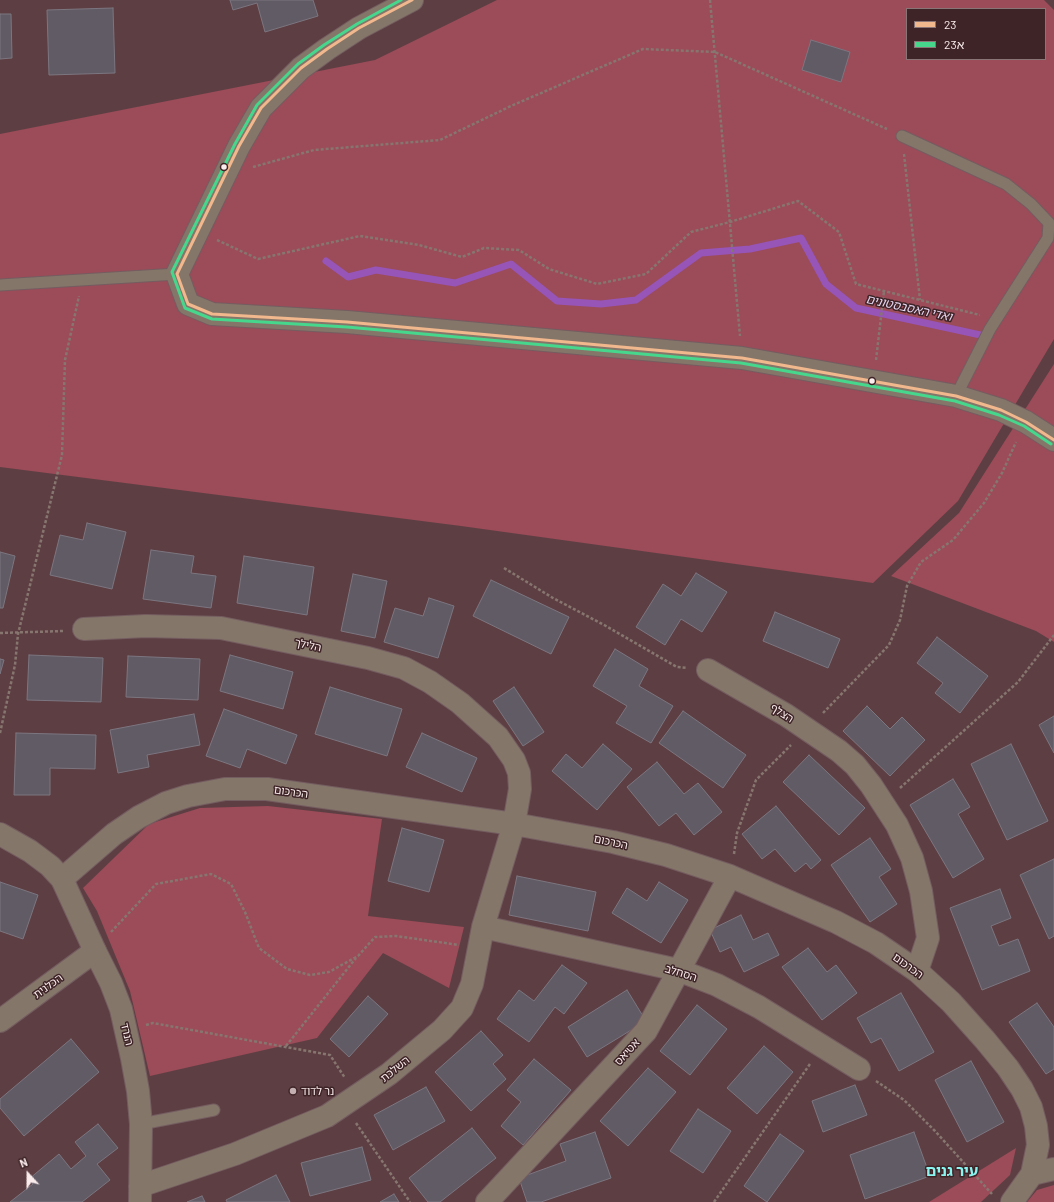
<!DOCTYPE html>
<meta charset="utf-8">
<style>
body{margin:0}
#map{position:relative;width:1054px;height:1202px;overflow:hidden;background:#5d3f43;font-family:Barlow,"Noto Sans Hebrew",sans-serif}
canvas{display:block}
.legend{position:absolute;left:906px;top:8px;width:140px;height:52px;box-sizing:border-box;background:#3e2427;border:1px solid #897476;margin:0;padding:5px 7px;list-style:none;font-size:12px;color:#faeced}
.legend li{display:flex;align-items:center;gap:8px;height:20px}
.legend b{width:20px;border:1px solid #897476}
.north{position:absolute;left:8px;top:1154px;width:40px;height:40px;-webkit-text-stroke:3px #3e2427;paint-order:stroke;rotate:339deg;font-size:11px;font-weight:700;line-height:16px;text-align:center;color:#faeced}
.north::after{content:'';display:block;margin:auto;width:14px;height:18px;background:#faeced;clip-path:polygon(50% 0,100% 100%,50% 72%,0 100%)}
</style>
<div id="map">
<canvas width="1054" height="1202"></canvas>
<ul class="legend">
<li><b style="height:5px;background:#f1b78d"></b>23</li>
<li><b style="height:5px;background:#46d78d"></b>23א</li>
</ul>
<div class="north">N</div>
</div>
<script>
const c = document.querySelector('canvas').getContext('2d');
c.lineJoin = 'round';
function fill(path, color) {
  c.fillStyle = color;
  c.fill(path, 'evenodd');
}
function poly(rows) {
  const path = new Path2D();
  for (const r of rows) {
    path.moveTo(r[0], r[1]);
    for (let i = 2; i < r.length; i += 2) path.lineTo(r[i], r[i + 1]);
  }
  return path;
}
function strokePath(path, color, width, dash) {
  c.strokeStyle = color;
  c.lineWidth = width;
  c.lineCap = dash ? 'butt' : 'round';
  c.setLineDash(dash || []);
  c.stroke(path);
}
function label(font, color, halo, rows, align = 'center') {
  c.font = font + ' Barlow,"Noto Sans Hebrew",sans-serif';
  c.lineWidth = 3;
  c.setLineDash([]);
  c.textBaseline = 'middle';
  c.strokeStyle = halo;
  c.fillStyle = color;
  for (const [text, x, y, turn = 0] of rows) {
    c.save();
    c.translate(x, y);
    c.rotate((+turn || 0) * Math.PI / 180);
    c.textAlign = isNaN(turn) ? turn : align;
    if (halo) c.strokeText(text, 0, 0);
    c.fillText(text, 0, 0);
    c.restore();
  }
}
fill(poly([
 [497,0,1044,0,1054,10,1054,339,958,501,873,583,461,526,0,467,0,134,375,60],
 [907,9,1045,9,1045,59,907,59],
 [1054,364,1054,642,1036,631,891,576,959,513],
 [268,806,382,819,368,916,464,927,449,988,383,953,317,1038,150,1076,130,991,97,911,83,888,149,824,200,808],
 [1016,1148,1010,1175,981,1202,929,1202],
 [1054,1185,1054,1202,1027,1202,1037,1190]
]), '#9c4b59');
strokePath(poly([
 [326,261,348,277,376,270,455,283,511,264,557,301,601,304,636,300,701,253,750,249,801,238,826,284,856,308,985,336]
]), '#9655b7', 7);
const building = poly([
 [230,0,313,0,318,16,265,32,257,3,233,10,230,0],
 [113,8,115,73,49,75,47,10,113,8],
 [0,14,11,14,12,58,0,59,0,14],
 [811,40,850,52,841,82,802,70,811,40],
 [87,523,126,532,112,589,50,575,60,535,83,540,87,523],
 [151,550,194,556,191,573,216,576,211,608,143,599,151,550],
 [0,552,15,556,3,608,0,608,0,552],
 [244,556,314,567,307,615,237,603,244,556],
 [696,573,727,592,702,632,681,619,665,645,636,627,663,584,681,596,696,573],
 [353,574,387,581,375,638,341,631,353,574],
 [491,580,569,617,551,654,473,616,491,580],
 [429,598,454,606,438,658,384,642,395,608,423,616,429,598],
 [775,612,840,639,828,668,763,641,775,612],
 [937,637,988,676,960,713,935,693,943,683,917,663,937,637],
 [615,649,648,669,639,686,673,706,651,743,616,723,627,706,593,686,615,649],
 [29,655,103,658,101,702,27,700,29,655],
 [230,655,293,672,283,709,220,691,230,655],
 [128,656,200,659,198,700,126,697,128,656],
 [0,659,4,660,0,674,0,659],
 [330,687,402,709,387,756,315,734,330,687],
 [514,687,544,732,523,746,493,701,514,687],
 [867,706,890,729,902,717,925,740,890,776,843,731,867,706],
 [224,709,297,735,286,764,247,749,240,768,206,756,224,709],
 [683,711,746,755,723,788,659,743,683,711],
 [194,714,200,745,147,755,149,767,118,773,110,730,194,714],
 [1054,716,1054,753,1039,725,1054,716],
 [16,733,96,735,95,769,50,768,50,795,14,795,16,733],
 [422,733,477,758,462,792,406,767,422,733],
 [603,744,632,769,597,810,552,771,566,754,582,768,603,744],
 [1011,744,1048,821,1007,840,971,764,1011,744],
 [809,755,865,808,839,835,783,782,809,755],
 [657,762,684,794,698,783,722,812,694,835,676,813,659,826,627,787,657,762],
 [953,779,970,807,958,814,984,859,953,878,910,805,953,779],
 [776,806,821,860,811,869,806,863,795,872,775,849,762,859,742,834,776,806],
 [402,828,444,840,429,892,388,881,402,828],
 [870,838,891,869,879,877,897,904,870,922,831,865,870,838],
 [1054,859,1054,936,1049,939,1020,875,1054,859],
 [517,876,596,892,588,931,509,915,517,876],
 [0,882,38,895,23,939,0,931,0,882],
 [659,882,688,900,661,943,612,913,627,888,647,901,659,882],
 [1000,889,1011,918,991,926,999,946,1018,939,1030,971,982,990,950,908,1000,889],
 [741,915,753,940,768,933,779,955,744,972,731,947,720,952,710,930,741,915],
 [808,948,827,972,836,965,857,993,822,1020,782,967,808,948],
 [562,965,587,983,564,1014,555,1007,529,1042,497,1019,519,990,534,1001,562,965],
 [627,990,646,1021,587,1057,568,1027,627,990],
 [901,993,934,1052,899,1071,881,1038,871,1043,857,1018,901,993],
 [368,996,388,1014,349,1057,330,1039,368,996],
 [1037,1003,1054,1027,1054,1069,1046,1074,1009,1022,1037,1003],
 [697,1005,727,1029,690,1075,660,1051,697,1005],
 [481,1031,503,1055,493,1064,506,1079,471,1111,435,1072,481,1031],
 [71,1039,99,1072,24,1136,0,1108,0,1099,71,1039],
 [764,1046,793,1072,757,1114,727,1088,764,1046],
 [534,1059,571,1090,523,1145,501,1126,521,1102,507,1090,534,1059],
 [971,1061,1004,1122,967,1142,935,1080,971,1061],
 [648,1068,676,1092,628,1146,600,1121,648,1068],
 [855,1085,867,1115,823,1132,812,1101,855,1085],
 [426,1087,445,1121,393,1150,374,1115,426,1087],
 [698,1109,731,1131,703,1173,670,1151,698,1109],
 [98,1124,118,1148,97,1164,110,1180,82,1202,10,1202,33,1184,29,1179,59,1154,71,1169,86,1156,75,1142,98,1124],
 [472,1128,496,1158,440,1202,428,1202,409,1178,472,1128],
 [595,1132,611,1178,541,1202,527,1202,519,1178,566,1161,560,1144,595,1132],
 [914,1132,930,1176,865,1199,850,1155,914,1132],
 [780,1134,804,1151,767,1202,744,1186,780,1134],
 [362,1147,371,1180,310,1196,301,1163,362,1147],
 [276,1175,290,1202,227,1202,226,1200,276,1175],
 [394,1194,399,1202,380,1202,394,1194],
 [202,1196,205,1202,187,1202,202,1196]
]);
fill(building, '#615b65');
strokePath(building, '#7c7680', 1);
const service = poly([
 [902,136,1006,184,1031,204,1049,223,1048,238,990,329,956,396],
 [0,285,177,274],
 [141,1124,214,1110]
]);
const minor = poly([
 [412,0,359,28,327,49,301,68,261,108,239,146,177,274,188,304,212,314,347,322,742,358,956,396,1001,410,1026,422,1054,440],
 [84,629,146,626,221,628,368,658,404,668,430,682,460,703,498,737,514,760,519,773,520,789,514,824,483,927,472,984,462,1008,442,1030,389,1074,327,1116,235,1154,140,1186],
 [708,670,786,715,839,751,855,765,871,785,897,825,912,858,921,891,928,938,917,971],
 [62,879,114,834,139,817,166,803,188,796,225,789,267,789,514,824,613,842,666,855,730,876,836,922,876,943,917,971,951,1002,985,1040,1008,1068,1022,1089,1031,1107,1036,1126,1038,1145,1032,1174,1012,1202],
 [483,927,678,970,717,985,759,1007,859,1069],
 [95,951,111,983,121,1009,132,1058,138,1091,141,1124,140,1202],
 [1032,1174,1054,1169],
 [487,1202,646,1031,730,876]
]);
const tertiary = poly([
 [0,834,30,851,50,866,62,879,95,951,0,1021]
]);
strokePath(service, '#745d60', 13);
strokePath(minor, '#745d60', 24);
strokePath(tertiary, '#745d60', 24);
strokePath(poly([
 [710,0,740,336],
 [904,154,920,300],
 [253,167,314,150,440,140,511,106,643,49,715,52,887,129],
 [217,240,258,259,360,236,419,245,462,257,484,248,519,250,549,269,597,284,646,274,691,232,730,222,798,201,839,232,856,284,980,315],
 [876,360,884,291],
 [504,568,553,598,606,626,677,667,687,668],
 [0,633,63,631],
 [823,713,889,645,900,620,907,586,921,562,953,540,984,503,1002,473,1016,442],
 [0,733,15,665,18,634,62,455,65,360,79,296],
 [900,788,1018,682,1054,635],
 [734,854,737,833,756,780,791,745],
 [111,932,156,884,211,874,231,884,245,912,259,948,287,969,310,975,329,972,358,956,375,937,396,936,459,945],
 [146,1025,153,1023,330,1055,345,1078],
 [286,1046,356,958],
 [876,1081,904,1100,935,1131,992,1194],
 [356,1123,410,1202],
 [714,1202,810,1064]
]), '#87766f', 2.5, [3, 2]);
strokePath(service, '#85766a', 11);
strokePath(minor, '#85766a', 22);
strokePath(tertiary, '#85766a', 22);
strokePath(poly([
 [412,0,359,28,327,49,301,68,261,108,239,146,177,274,188,304,212,314,347,322,742,358,956,396,1001,410,1026,422,1054,440]
]), '#f1b78d', 3);
strokePath(poly([
 [401,0,357,24,324,45,298,64,257,105,235,144,172,272,185,308,212,319,347,327,741,363,955,401,999,415,1024,426,1051,444]
]), '#46d78d', 3);
for (const [x, y, r, color] of [
 [224,167,3.5,"#faeced"],
 [872,381,3.5,"#faeced"],
 [293,1091,4,"#c3afb2"]
]) {
  const dot = new Path2D();
  dot.arc(x, y, r, 0, 2 * Math.PI);
  c.fillStyle = color;
  c.fill(dot);
  strokePath(dot, '#3e2427', 1.5);
}
label('11px', '#faeced', '#3e2427', [
 ["הלילך",308,645,12],
 ["הצלף",782,713,32],
 ["הכרכום",291,792,8],
 ["הכרכום",611,842,12],
 ["הכרכום",908,966,36],
 ["הסחלב",681,973,17],
 ["הכלנית",48,986,-36],
 ["הנרד",127,1034,77],
 ["אטיאס",627,1052,-48],
 ["השלכת",395,1069,-39]
]);
label('11px', '#faeced', '#3e2427', [
 ["נר לדוד",301,1091]
], 'left');
label('italic 12px', '#e7d7f2', '#3e2427', [
 ["ואדי האסבסטונים",909,308,12]
]);
label('bold 15px', '#8af5f0', '#3e2427', [
 ["עיר גנים",952,1171]
]);
</script>
